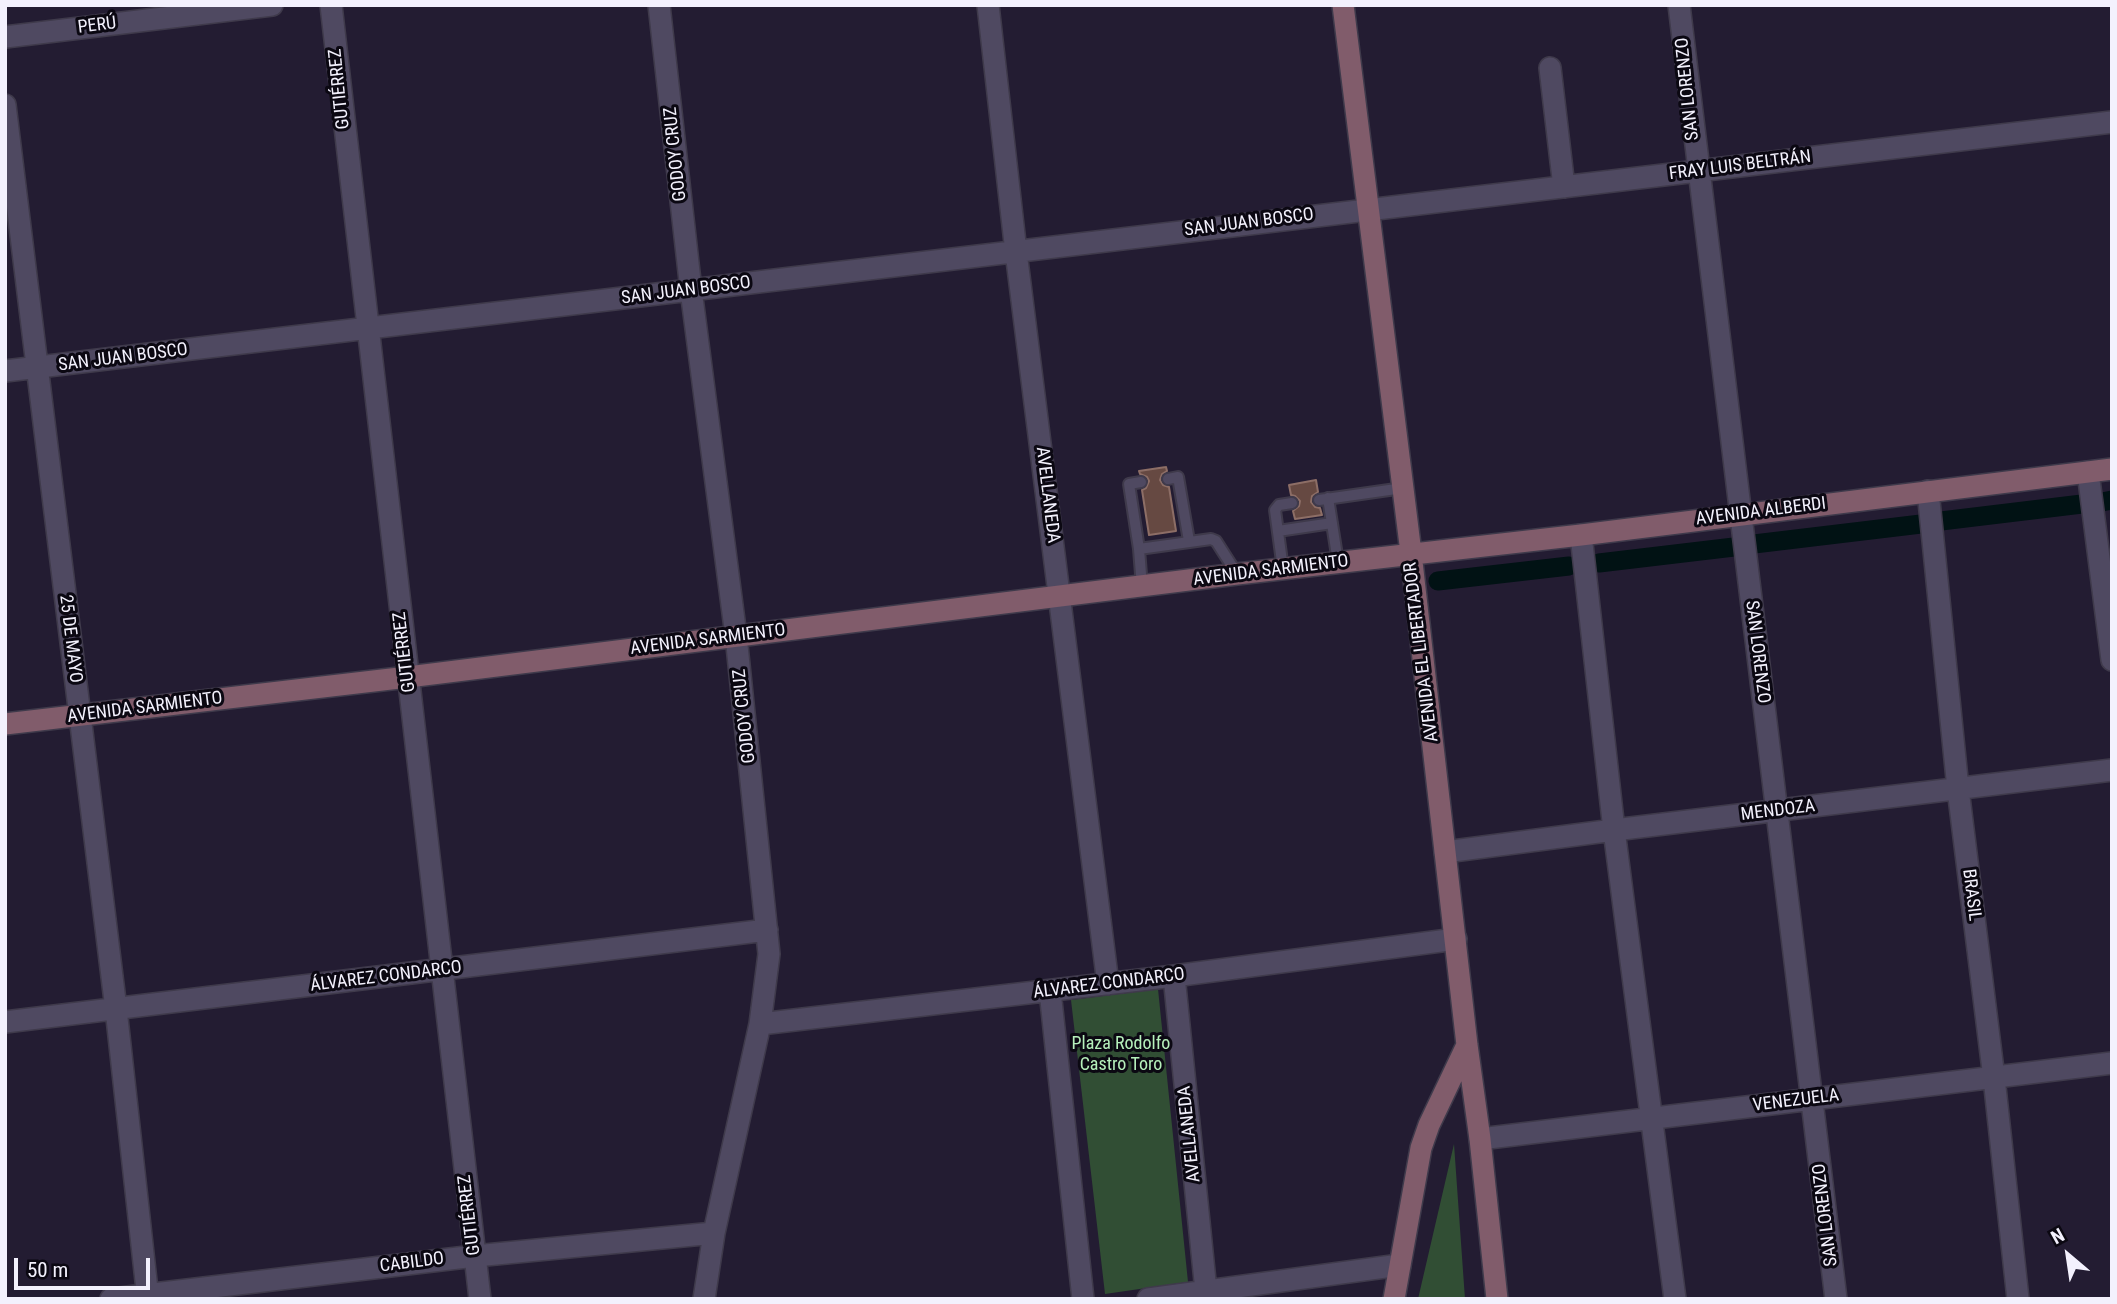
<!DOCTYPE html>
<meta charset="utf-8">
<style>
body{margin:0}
#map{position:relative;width:2117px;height:1304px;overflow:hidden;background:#231c32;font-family:"Roboto Condensed",sans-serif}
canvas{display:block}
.frame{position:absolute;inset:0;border:7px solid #f3f1fd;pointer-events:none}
.north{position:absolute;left:2033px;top:1220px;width:70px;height:70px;-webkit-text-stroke:5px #0b0812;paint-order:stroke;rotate:331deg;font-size:19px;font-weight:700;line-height:28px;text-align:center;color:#f3f1fd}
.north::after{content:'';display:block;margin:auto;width:24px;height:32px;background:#f3f1fd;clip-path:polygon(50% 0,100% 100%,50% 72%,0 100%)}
.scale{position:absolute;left:14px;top:1258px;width:136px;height:32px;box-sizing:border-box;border:4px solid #f3f1fd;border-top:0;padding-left:9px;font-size:21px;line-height:24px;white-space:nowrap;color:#f3f1fd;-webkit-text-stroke:5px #0b0812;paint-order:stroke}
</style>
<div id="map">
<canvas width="2117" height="1304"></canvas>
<div class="frame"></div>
<div class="north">N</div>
<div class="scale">50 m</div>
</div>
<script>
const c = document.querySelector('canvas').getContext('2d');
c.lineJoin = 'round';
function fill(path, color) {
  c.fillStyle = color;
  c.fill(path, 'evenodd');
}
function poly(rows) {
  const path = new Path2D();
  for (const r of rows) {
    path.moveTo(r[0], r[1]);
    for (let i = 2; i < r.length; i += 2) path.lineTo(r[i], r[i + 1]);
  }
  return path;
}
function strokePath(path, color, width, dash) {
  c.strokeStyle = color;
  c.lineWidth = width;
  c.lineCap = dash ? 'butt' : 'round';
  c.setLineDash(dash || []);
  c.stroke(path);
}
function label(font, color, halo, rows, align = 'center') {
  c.font = font + ' "Roboto Condensed",sans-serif';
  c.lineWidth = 6;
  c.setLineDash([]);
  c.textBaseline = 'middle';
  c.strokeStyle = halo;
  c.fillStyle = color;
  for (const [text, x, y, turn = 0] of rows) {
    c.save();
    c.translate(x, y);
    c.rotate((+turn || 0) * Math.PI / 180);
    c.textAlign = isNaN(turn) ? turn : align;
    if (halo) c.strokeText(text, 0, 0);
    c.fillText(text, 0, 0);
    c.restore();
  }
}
fill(poly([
 [1158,989,1188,1282,1105,1294,1071,1000],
 [1454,1144,1465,1299,1418,1299]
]), '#314e34');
strokePath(poly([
 [2102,502,2112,500],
 [1941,521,2082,504],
 [1754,544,1921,524],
 [1599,563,1734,547],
 [1438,581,1569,566]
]), '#011214', 19);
const building = poly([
 [1166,467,1167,471,1162,474,1160,480,1163,485,1169,487,1176,531,1149,535,1142,490,1146,488,1149,481,1147,477,1140,474,1139,471,1166,467],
 [1316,480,1318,492,1312,496,1311,502,1315,507,1320,508,1322,515,1295,519,1293,511,1299,506,1300,501,1295,496,1291,495,1289,485,1316,480]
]);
fill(building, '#664942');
strokePath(building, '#8d6e66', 2);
const lane = poly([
 [1168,479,1178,477,1189,541],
 [1141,482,1129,484,1139,549,1142,587],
 [1328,498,1338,562],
 [1319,500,1403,488],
 [1278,531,1332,523],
 [1139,549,1211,539,1216,541,1237,574],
 [1283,569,1275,510,1279,505,1292,503]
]);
const street = poly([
 [331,5,480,1299],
 [659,5,691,290,736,636,769,954,760,1024,714,1233,704,1299],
 [988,5,1016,252,1108,984],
 [1679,5,1836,1299],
 [5,37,272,5],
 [1550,68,1564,187],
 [5,105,116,1009,148,1299],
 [5,371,2112,122],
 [2088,472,2112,660],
 [1928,491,1958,789,1994,1078,2018,1299],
 [1581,535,1614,830,1675,1299],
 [1445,852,1614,830,2112,770],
 [1174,976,1206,1291],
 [1050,991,1083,1299],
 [5,1022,767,930],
 [760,1024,1174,976,1456,939],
 [1480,1139,2112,1063],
 [111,1299,475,1256,714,1233],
 [1148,1299,1400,1265]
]);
const secondary = poly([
 [1343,5,1411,553,1467,1045,1480,1139,1497,1299],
 [5,724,408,677,1237,574,1581,535,2112,469],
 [1394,1299,1421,1148,1429,1125,1467,1045]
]);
strokePath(lane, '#3f3a4b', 14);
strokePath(street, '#3f3a4b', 24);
strokePath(secondary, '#3f3a4b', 24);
strokePath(lane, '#4f4961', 10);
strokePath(street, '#4f4961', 21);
strokePath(secondary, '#815c6b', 21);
label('18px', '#f3f1fd', '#0b0812', [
 ["PERÚ",97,26,-7],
 ["GUTIÉRREZ",340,89,-96],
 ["SAN LORENZO",1688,89,-96],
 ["GODOY CRUZ",676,154,-96],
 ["FRAY LUIS BELTRÁN",1740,166,-7],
 ["SAN JUAN BOSCO",1249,223,-7],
 ["SAN JUAN BOSCO",686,291,-7],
 ["SAN JUAN BOSCO",123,358,-7],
 ["AVELLANEDA",1047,495,83],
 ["AVENIDA ALBERDI",1761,512,-7],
 ["AVENIDA SARMIENTO",1271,571,-7],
 ["25 DE MAYO",70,639,83],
 ["AVENIDA SARMIENTO",708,640,-7],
 ["GUTIÉRREZ",405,652,-97],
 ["AVENIDA EL LIBERTADOR",1422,652,-97],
 ["SAN LORENZO",1757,652,83],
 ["AVENIDA SARMIENTO",145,708,-7],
 ["GODOY CRUZ",745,716,-96],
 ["MENDOZA",1778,811,-7],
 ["BRASIL",1971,895,83],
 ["ÁLVAREZ CONDARCO",386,977,-7],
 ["ÁLVAREZ CONDARCO",1109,984,-7],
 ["VENEZUELA",1796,1101,-7],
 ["AVELLANEDA",1190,1134,-96],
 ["GUTIÉRREZ",470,1215,-97],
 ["SAN LORENZO",1826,1215,-97],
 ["CABILDO",412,1263,-7]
]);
label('18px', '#b6f0bb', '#0b0812', [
 ["Plaza Rodolfo",1121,1044],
 ["Castro Toro",1121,1065]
]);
</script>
